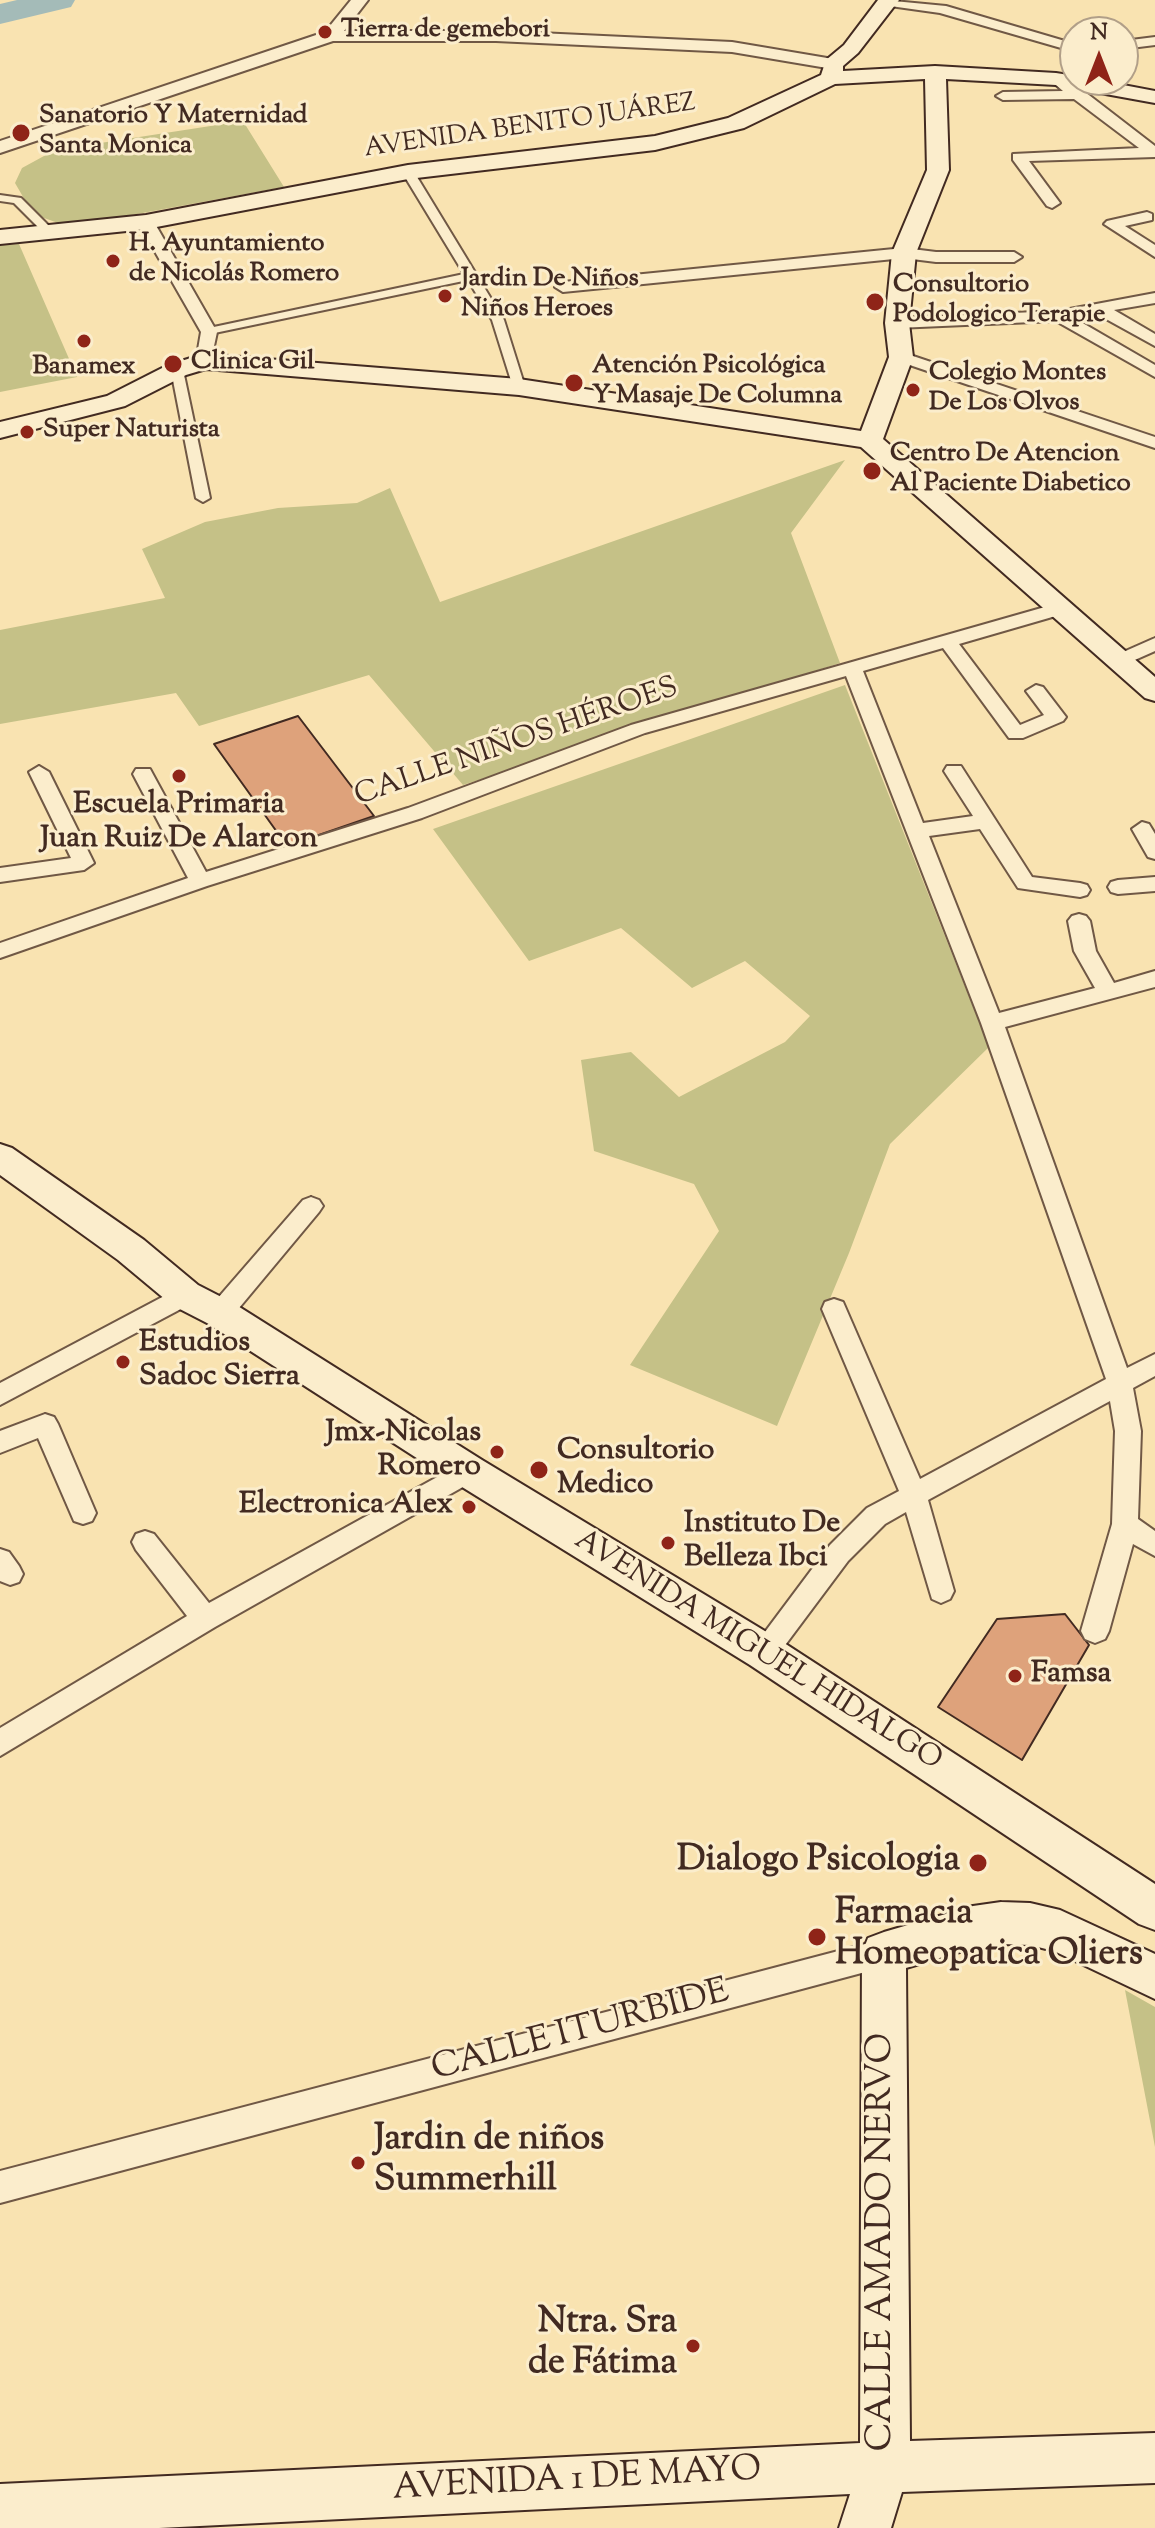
<!DOCTYPE html>
<meta charset="utf-8">
<style>
body{margin:0}
#map{position:relative;width:1155px;height:2528px;overflow:hidden;background:#f9e3b1;font-family:"Sorts Mill Goudy",serif}
canvas{display:block}
.north{position:absolute;left:1059px;top:16px;width:80px;height:80px;box-sizing:border-box;background:#fbedcc;border:2px solid #b19f88;border-radius:50%;rotate:0deg;font-size:22px;font-weight:700;line-height:32px;text-align:center;color:#422a21}
.north::after{content:'';display:block;margin:auto;width:28px;height:36px;background:#8f2418;clip-path:polygon(50% 0,100% 100%,50% 72%,0 100%)}
</style>
<div id="map">
<canvas width="1155" height="2528"></canvas>
<div class="north">N</div>
</div>
<script>
const c = document.querySelector('canvas').getContext('2d');
c.lineJoin = 'round';
function fill(path, color) {
  c.fillStyle = color;
  c.fill(path, 'evenodd');
}
function poly(rows) {
  const path = new Path2D();
  for (const r of rows) {
    path.moveTo(r[0], r[1]);
    for (let i = 2; i < r.length; i += 2) path.lineTo(r[i], r[i + 1]);
  }
  return path;
}
function strokePath(path, color, width, dash) {
  c.strokeStyle = color;
  c.lineWidth = width;
  c.lineCap = dash ? 'butt' : 'round';
  c.setLineDash(dash || []);
  c.stroke(path);
}
function label(font, color, halo, rows, align = 'center') {
  c.font = font + ' "Sorts Mill Goudy",serif';
  c.lineWidth = 6;
  c.setLineDash([]);
  c.textBaseline = 'middle';
  c.strokeStyle = halo;
  c.fillStyle = color;
  for (const [text, x, y, turn = 0] of rows) {
    c.save();
    c.translate(x, y);
    c.rotate((+turn || 0) * Math.PI / 180);
    c.textAlign = isNaN(turn) ? turn : align;
    if (halo) c.strokeText(text, 0, 0);
    c.fillText(text, 0, 0);
    c.restore();
  }
}
fill(poly([
 [243,121,284,187,88,223,58,223,33,214,15,183,22,168,55,150],
 [19,244,77,377,0,392,0,245],
 [845,460,791,533,840,663,463,785,369,675,199,726,176,693,0,724,0,630,165,598,142,549,205,522,278,508,357,503,390,488,440,602],
 [845,685,989,1047,890,1144,849,1253,777,1426,630,1365,719,1231,694,1184,594,1151,581,1060,631,1052,679,1097,785,1042,810,1016,745,961,692,988,621,928,529,961,433,829],
 [1125,1990,1155,2007,1155,2147]
]), '#c5c187');
fill(poly([
 [17,0,75,0,71,7,0,24,0,4,17,0]
]), '#a4bbb8');
const building = poly([
 [298,716,374,816,287,846,214,744,298,716],
 [1065,1614,1089,1645,1022,1760,938,1707,997,1619,1065,1614]
]);
fill(building, '#dea27b');
strokePath(building, '#422a21', 2);
const pedestrian = poly([
 [408,169,414,172,504,320,525,387,523,390,513,387,492,320,468,280,205,335,203,332,209,328,464,274,402,172,408,169],
 [0,195,21,198,54,231,54,235,46,235,14,203,0,201,0,195],
 [177,366,183,370,210,498,203,502,196,498,171,370,177,366]
]);
const minor = poly([
 [883,0,946,6,1075,44,1075,52,940,13,883,5,883,0],
 [1155,37,1155,45,1123,49,1123,41,1155,37],
 [1056,75,1085,92,1155,146,1155,157,1029,161,1060,203,1052,208,1047,206,1013,160,1013,154,1139,148,1074,99,1003,100,996,96,1003,92,1063,91,1049,79,1056,75],
 [1147,212,1152,214,1152,220,1125,226,1155,245,1155,257,1104,224,1107,221,1147,212],
 [146,217,154,222,217,332,210,365,204,366,196,361,201,332,138,222,146,217],
 [904,248,936,252,1014,252,1022,257,1014,262,936,262,904,258,563,292,555,287,563,282,904,248],
 [1155,293,1155,303,1114,310,1155,334,1155,346,1097,314,1074,318,1155,365,1155,377,1056,321,897,328,889,323,897,318,1059,311,1155,293],
 [901,352,1155,437,1155,448,895,360,893,357,901,352],
 [1059,603,1066,605,1068,609,1066,613,959,644,1020,725,1044,715,1026,691,1036,685,1043,687,1066,717,1063,721,1023,738,1009,738,943,648,863,671,923,823,973,816,944,771,947,766,961,766,1032,877,1080,883,1087,885,1090,890,1087,895,1080,897,1018,888,980,829,929,836,999,1013,1095,988,1074,951,1068,921,1072,916,1079,914,1086,916,1090,921,1096,951,1114,983,1155,971,1155,987,1005,1027,1127,1368,1155,1354,1155,1376,1133,1388,1141,1431,1138,1519,1155,1531,1155,1556,1133,1544,1109,1631,1105,1639,1095,1643,1085,1639,1081,1631,1112,1524,1115,1431,1110,1401,928,1500,954,1591,950,1599,941,1603,932,1599,906,1512,885,1524,848,1561,774,1660,764,1664,754,1660,750,1652,830,1545,867,1508,899,1491,822,1309,825,1302,834,1299,843,1302,920,1479,1106,1379,981,1023,846,676,645,733,422,818,207,886,0,958,0,943,188,878,133,774,136,769,150,769,206,872,408,808,631,725,1059,603],
 [1155,638,1155,651,1119,667,1110,661,1112,657,1155,638],
 [39,766,49,772,94,863,84,870,0,882,0,868,71,858,29,772,39,766],
 [1142,822,1149,824,1155,834,1155,859,1148,857,1132,829,1142,822],
 [1155,877,1155,891,1118,894,1111,892,1108,887,1111,882,1118,880,1155,877],
 [311,1197,319,1200,323,1206,319,1212,229,1320,220,1323,211,1320,208,1313,211,1306,303,1200,311,1197],
 [185,1285,194,1288,197,1295,194,1302,0,1405,0,1383,185,1285],
 [45,1414,54,1417,58,1424,96,1513,92,1521,83,1524,74,1521,38,1438,0,1453,0,1431,45,1414],
 [468,1460,477,1463,481,1471,477,1479,215,1627,0,1756,0,1728,187,1616,136,1550,132,1542,136,1534,145,1531,154,1534,209,1603,468,1460],
 [0,1549,9,1552,19,1566,23,1574,19,1582,10,1585,0,1581,0,1549],
 [884,1939,895,1943,899,1953,895,1963,884,1967,0,2203,0,2171,884,1939]
]);
const tertiary = poly([
 [351,0,368,0,344,31,496,31,732,42,833,59,842,64,833,69,732,52,496,41,333,41,0,153,0,141,325,32,351,0]
]);
const secondary = poly([
 [878,0,899,0,858,53,843,66,843,71,935,66,1056,73,1075,76,1075,80,1097,80,1155,91,1155,103,1056,85,946,79,949,170,916,253,909,323,913,357,883,439,1155,677,1155,701,1145,698,861,447,519,395,206,369,186,375,125,406,0,438,0,422,107,396,168,365,204,354,519,379,861,431,889,357,885,323,892,253,927,170,925,79,835,84,744,128,655,150,408,179,146,229,0,244,0,230,146,215,408,165,655,136,728,118,821,75,826,60,844,45,878,0],
 [0,1144,12,1148,144,1240,198,1285,233,1303,482,1460,778,1639,1155,1884,1155,1930,1139,1924,750,1665,454,1482,207,1323,172,1305,118,1260,0,1175,0,1144],
 [1001,1902,1030,1903,1060,1910,1155,1954,1155,1999,1054,1951,1030,1945,1001,1944,973,1948,906,1968,910,2441,1155,2433,1155,2483,902,2492,891,2528,839,2528,850,2494,159,2528,0,2528,0,2484,860,2443,862,1953,868,1938,884,1932,973,1906,1001,1902]
]);
strokePath(pedestrian, '#705845', 4);
strokePath(minor, '#705845', 4);
strokePath(tertiary, '#705845', 4);
strokePath(secondary, '#422a21', 4);
fill(pedestrian, '#fbedcc');
fill(minor, '#fbedcc');
fill(tertiary, '#fbedcc');
fill(secondary, '#fbedcc');
for (const [x, y, r, color] of [
 [325,32,8,"#8f2418"],
 [21,133,10,"#8f2418"],
 [113,261,8,"#8f2418"],
 [445,296,8,"#8f2418"],
 [875,302,10,"#8f2418"],
 [84,341,8,"#8f2418"],
 [173,364,10,"#8f2418"],
 [574,383,10,"#8f2418"],
 [913,390,8,"#8f2418"],
 [27,432,8,"#8f2418"],
 [872,471,10,"#8f2418"],
 [179,776,8,"#8f2418"],
 [123,1362,8,"#8f2418"],
 [497,1452,8,"#8f2418"],
 [539,1470,10,"#8f2418"],
 [469,1507,8,"#8f2418"],
 [668,1543,8,"#8f2418"],
 [1015,1676,8,"#8f2418"],
 [978,1863,10,"#8f2418"],
 [817,1937,10,"#8f2418"],
 [358,2163,8,"#8f2418"],
 [693,2346,8,"#8f2418"]
]) {
  const dot = new Path2D();
  dot.arc(x, y, r, 0, 2 * Math.PI);
  c.fillStyle = color;
  c.fill(dot);
  strokePath(dot, '#fbedcc', 3);
}
label('bold 26px', '#422a21', '#fbedcc', [
 ["Tierra de gemebori",341,32],
 ["Sanatorio Y Maternidad",39,118],
 ["Santa Monica",39,148],
 ["H. Ayuntamiento",129,246],
 ["de Nicolás Romero",129,276],
 ["Jardin De Niños",461,281],
 ["Niños Heroes",461,311],
 ["Consultorio",893,287],
 ["Podologico Terapie",893,317],
 ["Clinica Gil",191,364],
 ["Atención Psicológica",592,368],
 ["Y Masaje De Columna",592,398],
 ["Banamex",84,369,"center"],
 ["Colegio Montes",929,375],
 ["De Los Olvos",929,405],
 ["Super Naturista",43,432],
 ["Centro De Atencion",890,456],
 ["Al Paciente Diabetico",890,486]
], 'left');
label('26px', '#422a21', '#fbedcc', [
 ["AVENIDA BENITO JUÁREZ",530,128,-8]
]);
label('30px', '#422a21', '#fbedcc', [
 ["CALLE NIÑOS HÉROES",517,744,-19],
 ["AVENIDA MIGUEL HIDALGO",757,1652,32]
]);
label('bold 30px', '#422a21', '#fbedcc', [
 ["Escuela Primaria",179,807,"center"],
 ["Juan Ruiz De Alarcon",179,841,"center"],
 ["Estudios",139,1345],
 ["Sadoc Sierra",139,1379],
 ["Jmx-Nicolas",481,1435,"right"],
 ["Romero",481,1469,"right"],
 ["Consultorio",557,1453],
 ["Medico",557,1487],
 ["Electronica Alex",453,1507,"right"],
 ["Instituto De",684,1526],
 ["Belleza Ibci",684,1560],
 ["Famsa",1031,1676]
], 'left');
label('bold 36px', '#422a21', '#fbedcc', [
 ["Dialogo Psicologia",960,1863],
 ["Farmacia",835,1916,"left"],
 ["Homeopatica Oliers",835,1957,"left"],
 ["Jardin de niños",374,2142,"left"],
 ["Summerhill",374,2183,"left"],
 ["Ntra. Sra",677,2325],
 ["de Fátima",677,2366]
], 'right');
label('36px', '#422a21', '#fbedcc', [
 ["CALLE ITURBIDE",581,2033,-15],
 ["CALLE AMADO NERVO",884,2242,-90],
 ["AVENIDA 1 DE MAYO",577,2482,-3]
]);
</script>
